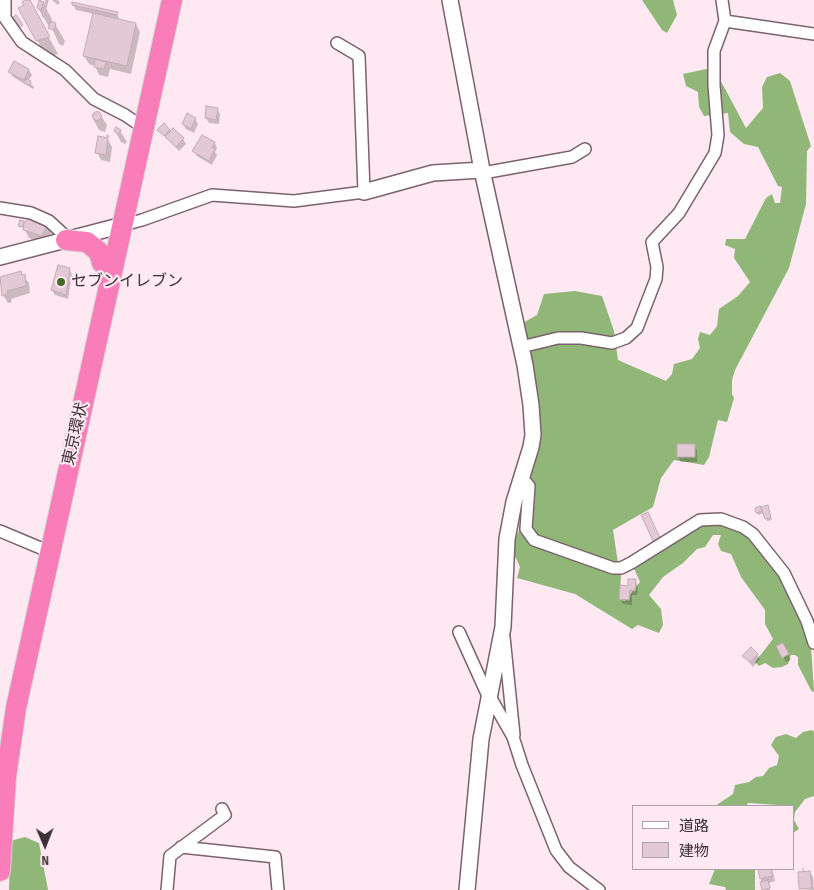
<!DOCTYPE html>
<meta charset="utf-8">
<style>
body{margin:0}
#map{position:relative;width:814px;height:890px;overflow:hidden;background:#fee8f1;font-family:"Sofia Sans Condensed","Noto Sans JP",sans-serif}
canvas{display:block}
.legend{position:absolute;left:632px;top:805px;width:162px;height:65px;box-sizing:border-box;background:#fee8f1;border:1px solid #b09fa6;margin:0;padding:6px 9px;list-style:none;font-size:15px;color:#3c3236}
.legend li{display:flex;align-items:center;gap:10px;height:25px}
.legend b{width:25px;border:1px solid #b09fa6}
.north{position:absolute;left:20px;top:820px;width:50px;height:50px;-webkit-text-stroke:4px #fee8f1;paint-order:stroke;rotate:179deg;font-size:14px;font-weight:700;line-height:20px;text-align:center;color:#3c3236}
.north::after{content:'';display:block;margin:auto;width:18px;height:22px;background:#3c3236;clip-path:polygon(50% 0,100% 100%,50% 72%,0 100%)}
</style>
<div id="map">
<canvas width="814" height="890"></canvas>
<ul class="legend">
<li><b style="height:6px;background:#fff"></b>道路</li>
<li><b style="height:14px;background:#e3c9d3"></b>建物</li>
</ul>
<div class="north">N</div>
</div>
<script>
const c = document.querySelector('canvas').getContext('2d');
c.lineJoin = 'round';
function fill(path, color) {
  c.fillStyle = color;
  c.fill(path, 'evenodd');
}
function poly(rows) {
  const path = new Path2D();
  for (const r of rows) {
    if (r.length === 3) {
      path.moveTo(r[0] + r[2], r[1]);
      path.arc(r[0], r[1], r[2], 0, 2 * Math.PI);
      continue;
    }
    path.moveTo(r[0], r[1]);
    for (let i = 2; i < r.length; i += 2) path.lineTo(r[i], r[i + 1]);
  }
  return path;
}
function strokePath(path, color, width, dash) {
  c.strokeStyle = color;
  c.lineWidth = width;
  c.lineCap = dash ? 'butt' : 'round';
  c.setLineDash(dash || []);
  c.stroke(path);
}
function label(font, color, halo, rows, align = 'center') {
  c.font = font + ' "Sofia Sans Condensed","Noto Sans JP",sans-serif';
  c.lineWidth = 4.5;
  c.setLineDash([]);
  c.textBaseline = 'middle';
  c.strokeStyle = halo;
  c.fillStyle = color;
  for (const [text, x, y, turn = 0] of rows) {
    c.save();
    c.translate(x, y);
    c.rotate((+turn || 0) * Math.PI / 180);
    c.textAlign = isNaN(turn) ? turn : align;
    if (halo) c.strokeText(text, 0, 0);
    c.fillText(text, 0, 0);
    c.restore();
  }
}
fill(poly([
 [642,0,673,0,677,15,667,33,662,30],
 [706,69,716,72,746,128,763,108,762,87,767,77,780,73,790,81,811,146,807,151,806,204,789,268,735,370,732,380,732,394,734,398,727,422,718,420,709,457,704,465,674,460,661,478,653,507,613,530,618,563,588,556,588,565,606,572,621,574,620,600,625,601,640,582,633,566,693,528,722,521,744,531,749,538,755,541,785,581,811,647,814,691,812,692,798,665,798,657,795,655,791,655,788,664,782,667,773,668,765,663,759,666,755,662,773,639,765,624,765,610,741,577,731,554,721,551,718,544,721,535,713,535,705,547,697,549,683,563,663,577,649,595,661,609,663,625,659,633,638,625,632,629,575,594,517,578,520,567,516,558,509,554,522,523,529,477,521,324,537,315,544,294,575,291,602,296,614,331,618,360,666,381,672,374,674,364,692,359,700,348,698,339,700,332,710,335,717,326,719,309,738,296,750,282,734,258,735,249,725,245,726,239,745,239,766,198,772,194,775,203,780,203,782,187,778,186,758,147,744,144,730,132,728,113,704,116,699,107,698,92,686,86,683,74],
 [812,730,814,732,814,796,805,799,795,812,794,820,799,829,793,833,793,806,748,803,746,806,715,806,733,794,735,785,749,782,756,777,763,776,769,768,777,765,779,756,771,745,776,737,786,734,796,738,803,732],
 [25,837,39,843,48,890,9,890,10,841],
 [715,869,755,869,755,890,726,890,725,887,709,884]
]), '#90b778');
fill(poly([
 [28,0,37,16,58,54,47,57,37,40,25,6],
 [52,0,58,0,60,2,58,5],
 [43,3,52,19,51,23,55,24,65,41,63,46,59,44,51,26,48,25,38,8],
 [73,4,117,14,120,21,136,24,140,32,131,74,110,69,108,77,99,75,95,66,89,64,84,56,94,14,76,10],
 [15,63,29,70,32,75,28,81,34,87,33,89,13,77,10,72],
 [217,109,220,114,219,124,209,123,206,118],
 [95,112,100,114,107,125,105,132,99,130,93,119],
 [195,119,198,124,194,133,186,129,183,124],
 [159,130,169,130,183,139,186,144,179,151],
 [115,131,120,131,127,142,125,144,121,142],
 [106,134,110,136,107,138,112,147,110,162,101,160,97,152,107,139],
 [215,143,217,148,215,152,217,155,212,165,197,156,194,151],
 [23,222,47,225,51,233,47,243,29,238,24,228,20,225],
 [69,269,72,274,68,299,55,295,52,290],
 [20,273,29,283,30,293,11,299,12,302,8,303,3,295,0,278],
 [678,445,694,445,697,450,697,462,681,462,678,457],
 [767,507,772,520,767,521,764,513,758,515,756,509],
 [635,580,638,586,637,595,632,595,632,605,623,604,620,599],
 [782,644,791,660,786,662,778,647],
 [757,654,760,659,753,667,744,656],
 [802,866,805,872,810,872,813,877,814,890,801,889,803,873],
 [759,869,772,869,775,881,769,883,770,890,763,890]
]), '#0003');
const building = poly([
 [25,0,30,0,50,37,36,41,18,8,24,5,22,2,25,0],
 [39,0,44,2,41,10,37,8,39,0],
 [46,0,48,0,44,17,42,16,46,0],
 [72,2,118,12,117,15,72,5,72,2],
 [93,13,136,23,127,66,83,56,93,13],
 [16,15,23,25,20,27,13,17,16,15],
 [51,21,56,23,54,30,48,28,51,21],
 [95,59,106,62,104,69,94,67,95,59],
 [14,61,29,69,24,80,8,72,14,61],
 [26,79,31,81,30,85,24,83,26,79],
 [206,106,218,108,216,120,205,118,206,106],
 [97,116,4.5],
 [187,113,196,118,191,129,182,124,187,113],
 [164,123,170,130,164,136,157,130,164,123],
 [116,127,121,130,119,134,114,131,116,127],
 [173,128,184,138,176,147,165,137,173,128],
 [202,135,215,142,212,148,215,149,209,161,192,151,202,135],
 [98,136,108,138,106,155,95,153,98,136],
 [29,219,47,224,42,236,23,230,24,222,29,219],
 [20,220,24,221,23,227,18,226,20,220],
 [58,265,70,268,66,295,51,290,58,265],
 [21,271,22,275,25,274,26,286,7,291,8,294,2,296,0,277,21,271],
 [677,444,695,444,695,457,677,457,677,444],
 [768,505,771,518,765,519,761,507,768,505],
 [760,506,762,511,756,513,755,508,760,506],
 [648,512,660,538,653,541,641,515,648,512],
 [628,579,636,579,635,591,630,590,629,600,619,599,620,585,628,586,628,579],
 [783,643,789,654,782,658,776,646,783,643],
 [751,647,758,654,750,662,742,656,751,647],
 [758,869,771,869,773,876,760,879,758,869],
 [810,871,812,888,799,889,798,872,810,871],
 [768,880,770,888,762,890,760,882,768,880]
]);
fill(building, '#e3c9d3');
strokePath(building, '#c4abb5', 1);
const street = poly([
 [5,0,5,18,22,42,65,70,94,99,125,115,144,128],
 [725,21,814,34],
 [483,173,572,157,585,149],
 [0,208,31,213,49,221,62,233,64,241],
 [123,225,142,220,212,195,294,201,364,192,359,56,337,43],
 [521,347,558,338,581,338,612,343,626,338,637,328,656,279,657,267,652,242,679,213,715,153,718,135,714,85,714,51,725,21,722,0],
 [523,479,529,486,526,529,534,540,613,568,621,568,631,563,700,520,721,519,743,527,753,534,784,573,807,621,814,643],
 [0,531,50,552],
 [459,632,488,696],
 [504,637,514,735],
 [488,693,513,737,522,765,556,850,569,867,599,890],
 [181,847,275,857,278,890],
 [167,890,170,856,225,815,222,809]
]);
const secondary = poly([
 [450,0,482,170,525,365,531,405,533,435,531,447,514,502,507,539,503,627,481,739,467,890],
 [364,192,433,173,482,170],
 [0,257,123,225]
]);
const highway = poly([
 [66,240,87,242,99,252,102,263],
 [0,871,6,777,16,708,172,0]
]);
strokePath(street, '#7a636c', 14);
strokePath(secondary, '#7a636c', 18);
strokePath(highway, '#d4d2d3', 22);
strokePath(street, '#fff', 11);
strokePath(secondary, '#fff', 15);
strokePath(highway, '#f97db8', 20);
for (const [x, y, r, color] of [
 [61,282,5,"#436b26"]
]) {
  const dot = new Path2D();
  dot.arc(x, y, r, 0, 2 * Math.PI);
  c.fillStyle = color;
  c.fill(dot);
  strokePath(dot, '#fee8f1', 2);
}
label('16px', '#3c3236', '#fee8f1', [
 ["セブンイレブン",71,282]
], 'left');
label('16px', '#3c3236', '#fee8f1', [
 ["東京環状",76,434,-77]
]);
</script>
